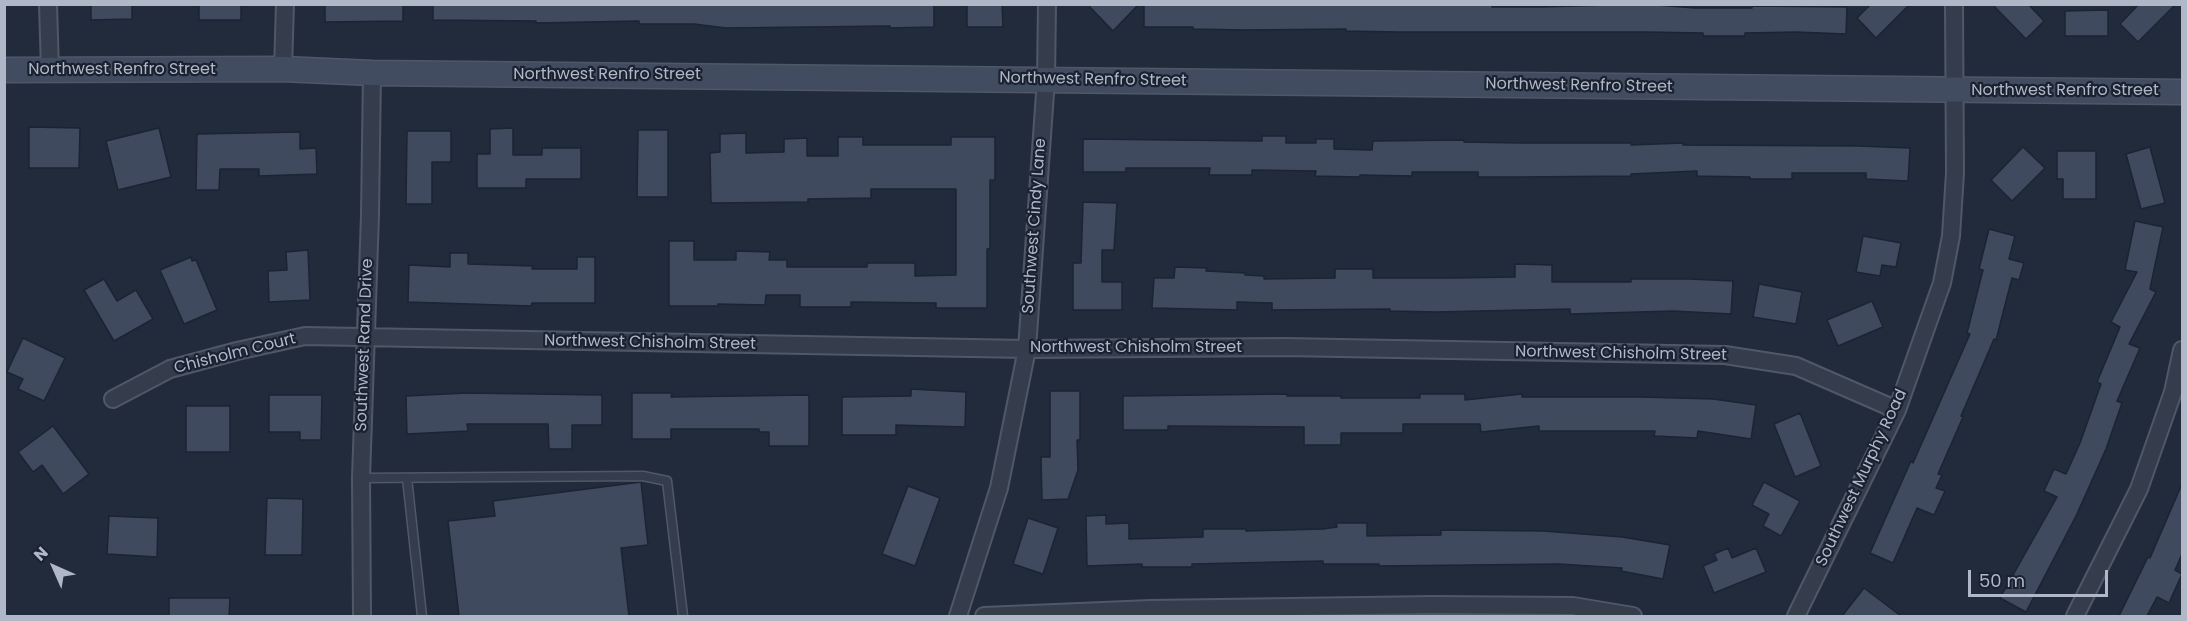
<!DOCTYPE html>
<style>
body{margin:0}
#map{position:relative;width:2187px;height:621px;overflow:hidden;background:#212b3c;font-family:Poppins,sans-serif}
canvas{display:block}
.frame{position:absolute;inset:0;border:6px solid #b0b8c8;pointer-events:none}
.north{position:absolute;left:24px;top:537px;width:60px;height:60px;-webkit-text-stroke:4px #1a2231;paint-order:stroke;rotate:315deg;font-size:16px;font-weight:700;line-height:24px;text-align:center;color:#b0b8c8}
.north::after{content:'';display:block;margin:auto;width:21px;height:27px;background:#b0b8c8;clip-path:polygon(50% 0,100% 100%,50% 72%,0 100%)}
.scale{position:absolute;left:1968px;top:570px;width:140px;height:27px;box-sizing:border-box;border:3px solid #b0b8c8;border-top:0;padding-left:8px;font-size:18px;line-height:21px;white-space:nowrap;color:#b0b8c8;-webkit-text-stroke:4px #1a2231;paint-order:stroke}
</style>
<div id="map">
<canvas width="2187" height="621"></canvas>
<div class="frame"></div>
<div class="north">N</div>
<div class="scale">50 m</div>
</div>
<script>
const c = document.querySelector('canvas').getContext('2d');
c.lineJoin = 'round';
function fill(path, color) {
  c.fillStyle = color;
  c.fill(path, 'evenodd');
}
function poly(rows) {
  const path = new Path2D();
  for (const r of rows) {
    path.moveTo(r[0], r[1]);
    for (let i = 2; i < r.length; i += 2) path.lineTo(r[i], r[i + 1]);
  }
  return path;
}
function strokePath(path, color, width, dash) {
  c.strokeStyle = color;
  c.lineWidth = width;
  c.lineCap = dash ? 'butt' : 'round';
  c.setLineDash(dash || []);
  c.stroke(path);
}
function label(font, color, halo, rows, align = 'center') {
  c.font = font + ' Poppins,sans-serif';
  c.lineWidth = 4.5;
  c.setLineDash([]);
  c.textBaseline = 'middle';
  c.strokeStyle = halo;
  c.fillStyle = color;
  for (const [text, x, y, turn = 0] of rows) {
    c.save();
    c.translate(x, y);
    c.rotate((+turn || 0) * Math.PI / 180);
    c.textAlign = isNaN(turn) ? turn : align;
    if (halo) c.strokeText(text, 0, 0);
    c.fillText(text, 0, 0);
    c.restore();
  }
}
const building = poly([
 [91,4,132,4,132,19,91,20,91,4],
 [199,4,241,4,241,20,199,20,199,4],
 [325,4,403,4,403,21,325,22,325,4],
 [433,4,934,4,934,27,890,28,890,26,726,28,694,24,639,24,639,21,536,23,536,21,433,20,433,4],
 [967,4,1002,4,1003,27,967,27,967,4],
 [1087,4,1139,4,1113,31,1087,4],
 [1144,4,1492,4,1492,7,1543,7,1643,4,1695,8,1752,8,1752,6,1847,7,1846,34,1796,32,1745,33,1745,36,1703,36,1703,33,1646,32,1398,32,1346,31,1346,29,1246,30,1193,29,1193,27,1144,27,1144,4],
 [1871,4,1910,4,1876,38,1857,18,1871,4],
 [1992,4,2028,4,2044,21,2026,39,1992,4],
 [2139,4,2176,4,2138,42,2120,24,2139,4],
 [2108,10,2108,36,2065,36,2065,11,2108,10],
 [29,127,80,128,79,168,29,168,29,127],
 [159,128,171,177,118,190,106,141,159,128],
 [513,128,513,155,542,155,542,148,581,148,581,179,526,179,526,188,477,188,477,154,490,154,490,129,513,128],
 [638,130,668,130,668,197,637,197,638,130],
 [407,131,451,131,451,162,432,162,432,204,406,204,407,131],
 [300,132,300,149,316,148,317,174,259,176,259,169,220,169,219,190,196,190,197,134,300,132],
 [746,133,746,153,784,152,784,139,807,138,807,156,838,156,838,137,863,137,863,145,951,145,951,137,995,137,995,180,990,180,990,249,987,249,987,308,936,308,936,303,851,302,851,307,800,307,800,295,766,295,765,305,718,304,718,306,669,306,669,241,694,241,694,260,736,260,736,251,770,252,769,260,787,260,787,267,867,267,867,263,915,263,915,276,956,275,956,189,871,189,871,198,808,199,808,202,711,203,710,153,720,152,720,134,746,133],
 [1262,136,1286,136,1286,143,1316,143,1316,139,1334,139,1334,149,1372,150,1373,141,1464,140,1464,142,1521,143,1632,143,1631,145,1683,143,1683,145,1858,146,1910,148,1908,181,1866,179,1866,173,1792,173,1792,179,1750,179,1750,177,1697,176,1697,171,1631,174,1631,176,1521,177,1478,177,1478,172,1412,172,1412,176,1360,175,1360,177,1315,176,1316,171,1252,170,1252,175,1209,175,1210,168,1126,168,1126,172,1083,172,1083,139,1262,141,1262,136],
 [2023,147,2045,168,2012,201,1991,180,2023,147],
 [2150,147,2165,203,2141,209,2126,154,2150,147],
 [2057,151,2096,151,2096,199,2063,199,2063,179,2057,179,2057,151],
 [1083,202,1117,203,1114,250,1102,250,1102,282,1122,282,1122,310,1073,310,1073,263,1081,263,1083,202],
 [2135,221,2163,227,2150,289,2156,292,2129,344,2140,348,2117,401,2122,403,2106,449,2076,516,2026,612,2000,598,2057,497,2044,491,2054,469,2066,474,2080,443,2101,384,2097,382,2120,327,2111,322,2137,272,2125,270,2135,221],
 [1989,229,2015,236,2009,259,2024,263,2019,280,2012,278,1996,340,1994,339,1961,416,1963,417,1938,474,1942,475,1936,488,1945,491,1934,515,1917,508,1893,563,1870,553,1911,461,1913,463,1970,334,1967,333,1983,270,1979,269,1989,229],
 [1863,236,1901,243,1896,267,1882,265,1880,276,1856,272,1863,236],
 [308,250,310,300,269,302,268,271,287,270,286,252,308,250],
 [450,253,468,253,468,264,533,266,532,269,577,269,577,257,595,257,595,303,532,303,531,306,408,302,409,265,450,267,450,253],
 [191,257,192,261,196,260,217,310,184,324,160,270,191,257],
 [1515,264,1552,265,1552,282,1631,282,1631,279,1689,279,1733,281,1731,314,1673,311,1570,314,1570,309,1436,312,1390,311,1390,309,1272,310,1272,303,1237,302,1237,310,1152,308,1154,278,1174,278,1175,267,1207,268,1206,271,1245,273,1245,275,1264,276,1264,279,1335,278,1335,269,1373,269,1373,278,1452,278,1515,277,1515,264],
 [104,279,117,301,136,290,153,319,114,341,84,290,104,279],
 [1759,284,1802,292,1796,324,1753,317,1759,284],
 [1872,301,1883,327,1838,346,1827,320,1872,301],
 [23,338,65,358,44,401,18,389,23,379,7,372,23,338],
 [911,389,966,392,965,427,896,425,896,435,842,435,842,397,911,396,911,389],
 [1050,391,1080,391,1080,440,1077,440,1078,470,1068,499,1042,500,1041,457,1050,457,1050,391],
 [466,393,602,395,602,425,572,425,572,449,549,449,548,424,467,424,468,431,407,434,406,396,466,393],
 [632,393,672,393,671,397,809,395,809,446,769,446,769,432,759,432,759,429,671,429,671,439,632,439,632,393],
 [1287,394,1287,396,1341,396,1341,398,1420,398,1420,394,1465,394,1465,400,1522,394,1522,397,1641,397,1713,399,1756,405,1751,439,1698,431,1697,438,1654,436,1655,431,1539,431,1539,426,1481,432,1480,424,1403,424,1403,433,1341,433,1341,445,1304,445,1304,427,1168,426,1168,430,1123,430,1123,396,1287,394],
 [269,395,322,395,321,440,300,440,300,432,269,432,269,395],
 [186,406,230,406,230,452,186,452,186,406],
 [1800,413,1821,466,1795,477,1774,424,1800,413],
 [53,426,89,474,63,494,42,465,33,472,18,452,53,426],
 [641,482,648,545,621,548,629,616,459,616,448,521,495,516,493,501,641,482],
 [1764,482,1800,501,1781,536,1763,526,1769,514,1752,505,1764,482],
 [2182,484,2182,554,2175,570,2182,574,2169,603,2157,597,2147,616,2119,616,2148,557,2150,558,2182,484],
 [908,486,940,498,915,566,882,554,908,486],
 [267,498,303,499,302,555,265,555,267,498],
 [1106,515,1106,524,1129,523,1129,539,1203,537,1203,529,1246,529,1246,531,1323,529,1337,527,1336,523,1367,523,1367,536,1441,535,1441,530,1543,531,1622,537,1670,545,1663,579,1621,571,1622,568,1559,564,1379,566,1379,564,1323,564,1323,561,1192,564,1192,567,1142,567,1142,564,1087,566,1086,516,1106,515],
 [109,516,158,518,157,557,107,554,109,516],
 [1028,518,1058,528,1043,574,1013,564,1028,518],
 [1728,548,1732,558,1756,548,1766,572,1714,593,1703,566,1717,560,1714,554,1728,548],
 [1864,588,1901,616,1842,616,1864,588],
 [169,598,230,598,229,616,169,616,169,598]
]);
fill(building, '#3f4a5f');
strokePath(building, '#1c2433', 1.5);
const service = poly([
 [361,478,643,476,667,481,683,616],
 [407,478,422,616]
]);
const minor = poly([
 [48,4,50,70],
 [283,69,285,4],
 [113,399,170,369,237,351,305,336,1027,349,1285,347,1725,355,1796,366,1897,410],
 [362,616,361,478,370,215,372,73],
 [958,616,999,488,1027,349,1046,79,1047,4],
 [984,616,1150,609,1432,605,1573,606,1633,616],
 [1796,616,1897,410,1942,283,1951,236,1955,173,1954,4],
 [2075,616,2139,489,2173,392,2182,350]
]);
const secondary = poly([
 [4,70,283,69,372,73,2182,92]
]);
strokePath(service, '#505867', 11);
strokePath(minor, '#505867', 20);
strokePath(secondary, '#505867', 27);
strokePath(service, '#353d4c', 8);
strokePath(minor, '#353d4c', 16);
strokePath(secondary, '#424c60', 24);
label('16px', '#b0b8c8', '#1a2231', [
 ["Northwest Renfro Street",122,70],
 ["Northwest Renfro Street",607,75],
 ["Northwest Renfro Street",1093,80,1],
 ["Northwest Renfro Street",1579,86,1],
 ["Northwest Renfro Street",2065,91],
 ["Southwest Cindy Lane",1035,226,-86],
 ["Northwest Chisholm Street",650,343,1],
 ["Southwest Rand Drive",365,345,-88],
 ["Northwest Chisholm Street",1136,348],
 ["Chisholm Court",235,354,-14],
 ["Northwest Chisholm Street",1621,354,1],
 ["Southwest Murphy Road",1862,478,-65]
]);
</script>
